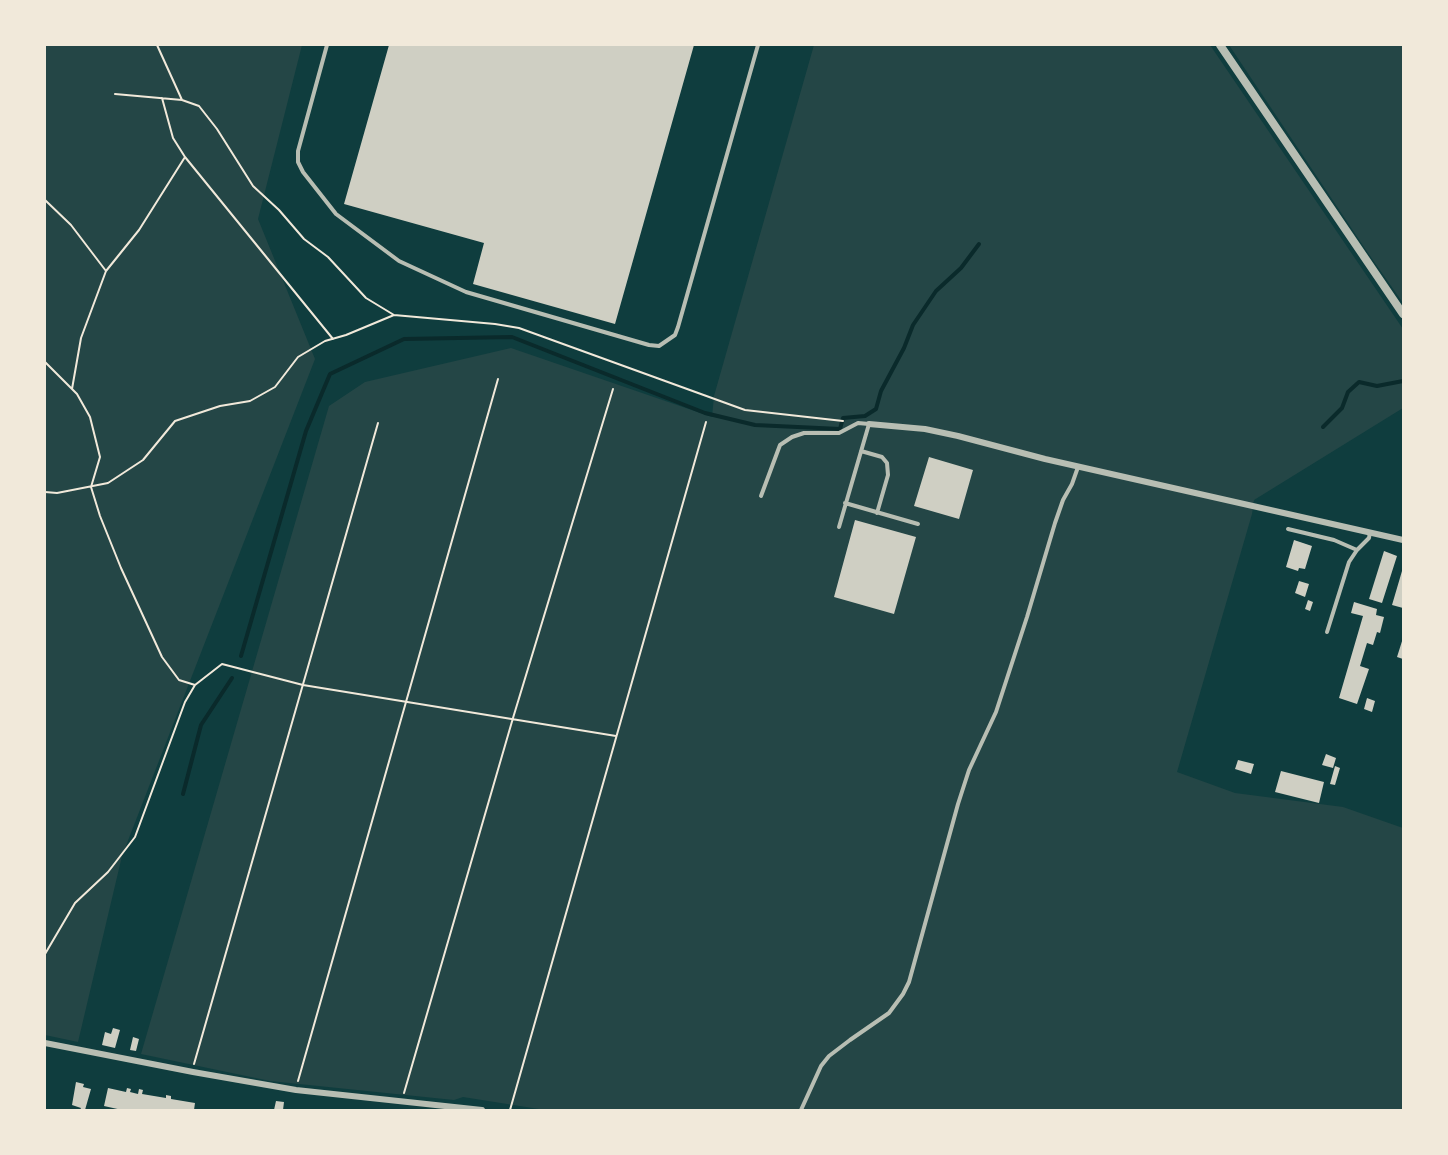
<!DOCTYPE html>
<style>
body{margin:0}
#map{position:relative;width:1448px;height:1155px;overflow:hidden;background:#0f3d3e;font-family:"DejaVu Sans",sans-serif}
canvas{display:block}
.frame{position:absolute;inset:0;border:46px solid #f1e9da;pointer-events:none}
</style>
<div id="map">
<canvas width="1448" height="1155"></canvas>
<div class="frame"></div>
</div>
<script>
const c = document.querySelector('canvas').getContext('2d');
c.lineJoin = 'round';
function fill(path, color) {
  c.fillStyle = color;
  c.fill(path, 'evenodd');
}
function poly(rows) {
  const path = new Path2D();
  for (const r of rows) {
    path.moveTo(r[0], r[1]);
    for (let i = 2; i < r.length; i += 2) path.lineTo(r[i], r[i + 1]);
  }
  return path;
}
function strokePath(path, color, width, dash) {
  c.strokeStyle = color;
  c.lineWidth = width;
  c.lineCap = dash ? 'butt' : 'round';
  c.setLineDash(dash || []);
  c.stroke(path);
}
fill(poly([
 [45,45,302,45,258,219,315,359,122,856,78,1042,45,1035],
 [814,45,1210,45,1403,329,1403,408,1254,500,1252,514,1177,772,1235,793,1343,807,1403,828,1403,1110,545,1110,463,1097,454,1100,270,1081,141,1054,329,406,365,382,511,348,712,417,714,396],
 [1229,45,1403,45,1403,303,1368,253]
]), '#244646');
strokePath(poly([
 [1323,427,1342,408,1348,392,1359,382,1377,386,1403,381],
 [241,656,306,431,330,374,404,339,512,337,705,413,755,425,840,429,843,418,865,416,876,409,881,391,904,348,913,325,936,291,961,268,979,244],
 [183,794,201,725,232,678]
]), '#0a2a2b', 4);
fill(poly([
 [389,45,694,45,615,324,473,284,484,243,344,204],
 [929,457,973,470,959,519,914,506],
 [855,520,916,537,894,614,834,597],
 [1294,540,1312,546,1305,569,1299,568,1298,571,1286,567],
 [1384,551,1397,556,1382,603,1369,599],
 [1402,571,1403,571,1403,608,1392,605],
 [1299,581,1309,584,1305,597,1295,593],
 [1308,600,1313,602,1310,611,1305,609],
 [1354,602,1377,609,1376,615,1384,617,1380,633,1377,632,1373,645,1367,643,1360,666,1369,669,1357,704,1339,698,1363,616,1351,613],
 [1403,638,1403,659,1397,657],
 [1367,698,1375,701,1372,712,1364,709],
 [1326,754,1336,758,1333,768,1322,765],
 [1238,760,1254,764,1251,774,1235,769],
 [1335,766,1340,768,1335,785,1330,784],
 [1281,771,1324,782,1319,803,1275,792],
 [113,1028,120,1030,115,1048,102,1045,105,1032,111,1034],
 [133,1037,139,1039,136,1051,130,1050],
 [76,1082,84,1084,83,1087,91,1089,85,1110,80,1110,81,1108,72,1105],
 [108,1088,126,1092,127,1088,131,1089,130,1092,138,1094,139,1089,143,1090,142,1094,166,1098,166,1095,171,1096,171,1099,195,1103,194,1110,122,1110,104,1106],
 [276,1101,284,1102,283,1110,274,1110]
]), '#cfcfc3');
strokePath(poly([
 [157,45,182,100],
 [115,94,182,100,199,106,217,129,253,186,279,210,304,239,328,257,366,298,394,315],
 [185,157,333,339],
 [45,200,71,225,106,271],
 [45,362,77,394,90,417,100,457,91,487,100,516,121,568,162,657,179,680,195,685],
 [72,389,81,338,106,271,139,230,185,157,173,138,162,98],
 [45,492,57,493,108,483,143,460,175,421,220,406,250,401,275,387,298,357,325,341,346,335,394,315,495,324,519,328,745,410,843,421],
 [45,954,75,903,108,872,135,837,185,702,195,685,222,664,303,685,616,736],
 [194,1064,378,423],
 [298,1081,498,379],
 [404,1093,513,718,613,389],
 [510,1110,706,422]
]), '#f1e9da', 2);
strokePath(poly([
 [327,45,298,151,298,162,303,172,336,214,399,261,466,292,649,345,659,346,675,335,678,327,758,45],
 [861,451,882,457,887,463,888,475,877,513],
 [761,496,780,445,792,437,804,433,839,433,858,423,869,424,839,527],
 [845,503,918,524],
 [1288,529,1334,540,1357,550],
 [1327,632,1349,562,1357,550,1369,538,1370,532],
 [801,1110,821,1066,829,1056,850,1040,889,1013,903,994,909,982,958,804,969,770,996,712,1027,617,1055,523,1063,500,1072,484,1078,467]
]), '#b8beb3', 4);
strokePath(poly([
 [869,424,925,429,958,436,1045,459,1403,540],
 [45,1043,193,1072,296,1090,482,1110]
]), '#b8beb3', 6);
strokePath(poly([
 [1220,45,1403,314]
]), '#b8beb3', 8);
</script>
